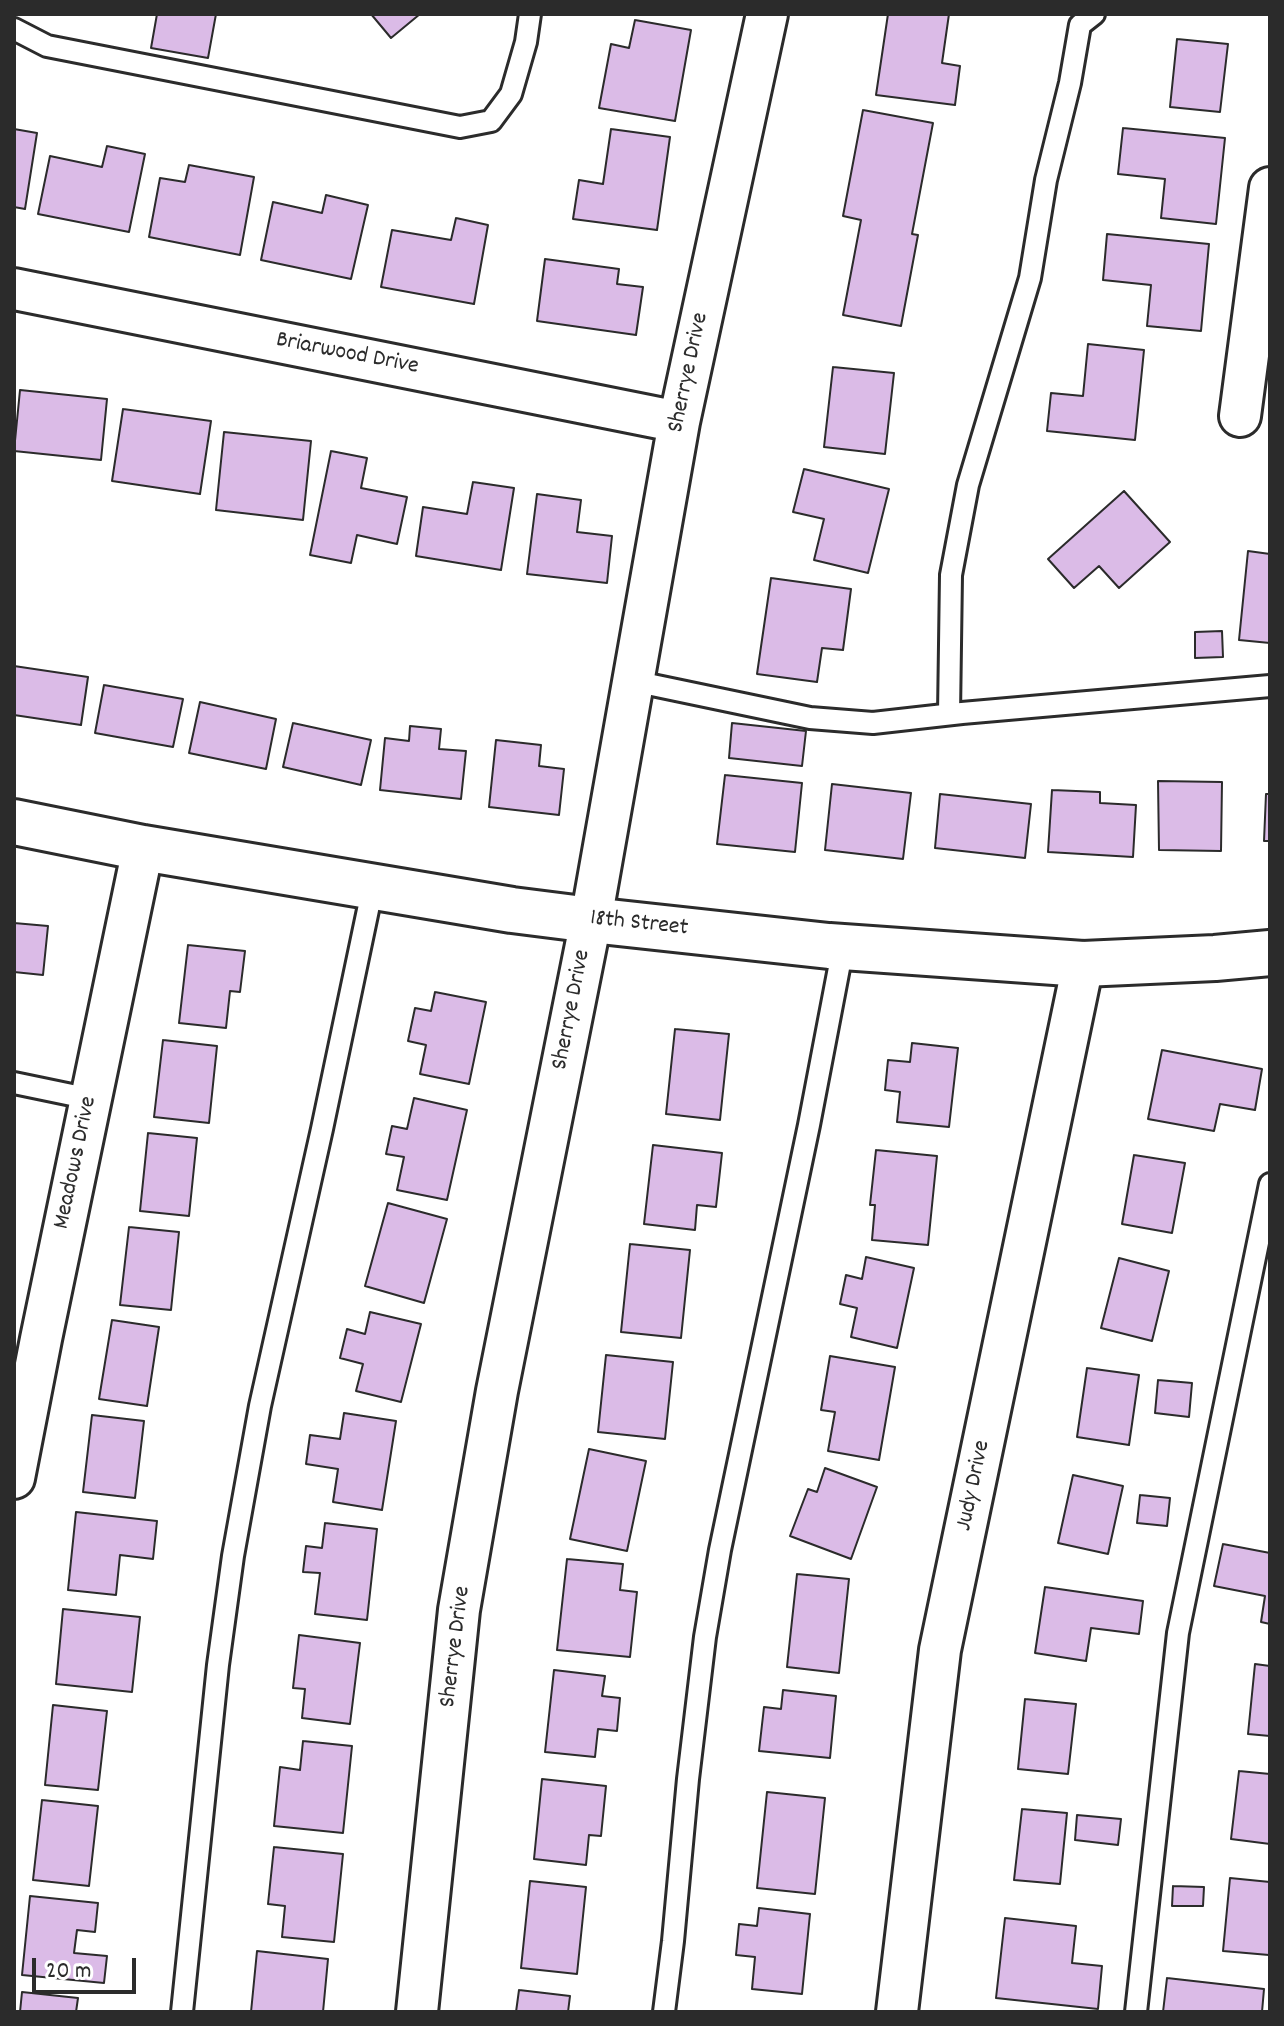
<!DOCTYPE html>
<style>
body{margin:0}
#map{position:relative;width:1284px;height:2026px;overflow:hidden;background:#fff;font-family:Dekko,sans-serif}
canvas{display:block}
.frame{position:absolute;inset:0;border:16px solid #2b2b2b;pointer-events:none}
.scale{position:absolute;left:32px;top:1958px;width:104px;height:36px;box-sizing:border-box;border:4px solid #2b2b2b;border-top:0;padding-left:10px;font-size:24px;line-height:28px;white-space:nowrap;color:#2b2b2b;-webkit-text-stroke:6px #fff;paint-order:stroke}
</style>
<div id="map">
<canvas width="1284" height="2026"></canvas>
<div class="frame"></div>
<div class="scale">20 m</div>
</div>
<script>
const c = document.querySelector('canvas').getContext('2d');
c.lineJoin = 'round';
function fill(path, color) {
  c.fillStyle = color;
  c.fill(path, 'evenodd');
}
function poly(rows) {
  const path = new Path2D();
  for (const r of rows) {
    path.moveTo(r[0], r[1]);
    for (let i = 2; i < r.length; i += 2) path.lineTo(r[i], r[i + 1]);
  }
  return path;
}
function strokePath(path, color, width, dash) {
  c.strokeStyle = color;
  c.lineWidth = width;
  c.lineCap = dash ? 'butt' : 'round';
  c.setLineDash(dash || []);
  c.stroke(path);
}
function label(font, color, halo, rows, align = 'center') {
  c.font = font + ' Dekko,sans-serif';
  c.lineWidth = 6;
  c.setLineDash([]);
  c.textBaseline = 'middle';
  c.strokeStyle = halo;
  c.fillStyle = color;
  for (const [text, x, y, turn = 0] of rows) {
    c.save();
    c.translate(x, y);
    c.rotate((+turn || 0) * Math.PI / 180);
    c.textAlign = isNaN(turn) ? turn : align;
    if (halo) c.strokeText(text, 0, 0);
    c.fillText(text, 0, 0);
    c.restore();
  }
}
const building = poly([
 [157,14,216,14,208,58,151,48,157,14],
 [371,14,420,14,391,38,371,14],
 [888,14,949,14,942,63,960,66,955,105,876,95,888,14],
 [635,20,691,30,675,121,599,108,611,44,629,48,635,20],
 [1177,39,1228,44,1220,112,1170,107,1177,39],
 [863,110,933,123,912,234,918,235,901,326,843,315,861,220,843,216,863,110],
 [1123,128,1225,138,1216,224,1161,218,1165,179,1118,174,1123,128],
 [14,129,37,133,25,209,14,207,14,129],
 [611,129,670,137,657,230,573,219,579,180,603,184,611,129],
 [107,146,145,154,129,232,38,214,50,156,102,167,107,146],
 [189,165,254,177,240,255,149,237,160,178,185,182,189,165],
 [326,195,368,205,351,279,261,260,273,202,322,213,326,195],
 [456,218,488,225,474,304,381,287,392,230,451,240,456,218],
 [1107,234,1209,244,1201,331,1147,326,1151,285,1103,280,1107,234],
 [545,259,619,269,617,284,643,287,636,335,537,321,545,259],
 [1088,344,1144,350,1135,440,1047,431,1051,393,1083,396,1088,344],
 [833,367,894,373,885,454,824,447,833,367],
 [20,390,107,399,101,460,14,451,20,390],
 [123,409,211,421,200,494,112,481,123,409],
 [224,432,311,441,303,520,216,510,224,432],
 [331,451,367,458,361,488,407,497,397,544,357,535,351,563,310,555,331,451],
 [804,469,889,489,868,573,814,560,824,519,793,512,804,469],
 [473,482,514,488,501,570,416,556,423,507,467,514,473,482],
 [1124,491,1170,542,1119,588,1099,566,1074,588,1048,559,1124,491],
 [537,494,581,500,577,532,612,536,607,583,527,574,537,494],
 [1248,551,1270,554,1270,643,1239,640,1248,551],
 [771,578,851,589,843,650,822,648,817,682,757,674,771,578],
 [1222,631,1223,657,1195,658,1195,632,1222,631],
 [14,666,88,677,81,725,14,715,14,666],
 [104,685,183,699,173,747,95,733,104,685],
 [200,702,276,719,266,769,189,753,200,702],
 [293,723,371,740,361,785,283,767,293,723],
 [732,723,806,731,802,766,729,758,732,723],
 [410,726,441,729,439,749,466,751,461,799,380,790,385,738,409,741,410,726],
 [496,740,541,745,539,766,564,769,559,815,489,807,496,740],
 [725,775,802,783,795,852,717,844,725,775],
 [1158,781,1222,782,1221,851,1159,850,1158,781],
 [832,784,911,793,903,859,825,850,832,784],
 [1052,790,1100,792,1100,803,1136,805,1133,857,1048,852,1052,790],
 [940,794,1031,804,1025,858,935,848,940,794],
 [1266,794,1270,794,1270,841,1264,841,1266,794],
 [14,923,48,926,43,975,14,972,14,923],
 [188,945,245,951,240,992,230,991,226,1028,179,1023,188,945],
 [435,992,486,1002,469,1084,420,1074,426,1045,408,1041,415,1008,431,1011,435,992],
 [675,1029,729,1034,720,1120,666,1114,675,1029],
 [163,1040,217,1046,209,1123,154,1117,163,1040],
 [912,1043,958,1048,949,1127,897,1122,900,1092,885,1090,888,1060,910,1062,912,1043],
 [1162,1050,1262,1069,1255,1110,1220,1104,1214,1131,1148,1119,1162,1050],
 [414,1098,467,1110,447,1200,397,1190,404,1157,386,1154,392,1126,407,1129,414,1098],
 [148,1133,197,1138,189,1216,140,1211,148,1133],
 [653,1145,722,1153,716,1207,697,1205,695,1230,644,1224,653,1145],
 [876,1150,937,1156,928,1245,872,1240,875,1205,870,1205,876,1150],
 [1134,1155,1185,1163,1172,1233,1122,1224,1134,1155],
 [388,1203,447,1219,424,1303,365,1286,388,1203],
 [129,1227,179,1232,171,1310,120,1305,129,1227],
 [630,1244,690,1250,681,1338,621,1332,630,1244],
 [866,1257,914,1268,897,1348,851,1337,857,1308,840,1304,846,1275,862,1279,866,1257],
 [1119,1258,1169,1271,1152,1341,1101,1328,1119,1258],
 [370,1312,421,1324,401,1402,356,1391,363,1364,340,1358,347,1329,365,1334,370,1312],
 [112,1320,159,1327,147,1406,99,1399,112,1320],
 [606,1355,673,1362,665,1439,598,1432,606,1355],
 [830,1356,895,1367,879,1460,828,1451,835,1412,821,1410,830,1356],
 [1087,1368,1139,1375,1129,1445,1077,1437,1087,1368],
 [1158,1380,1192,1383,1189,1417,1155,1413,1158,1380],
 [344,1413,396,1421,382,1510,333,1502,338,1469,306,1464,310,1435,340,1439,344,1413],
 [92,1415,144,1421,135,1498,83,1492,92,1415],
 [589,1449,646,1461,627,1551,570,1539,589,1449],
 [825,1468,877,1487,851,1559,790,1536,808,1489,817,1492,825,1468],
 [1073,1475,1123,1486,1108,1554,1058,1543,1073,1475],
 [1140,1495,1170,1498,1167,1526,1137,1523,1140,1495],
 [76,1512,157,1521,153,1559,120,1555,116,1595,68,1590,76,1512],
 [325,1523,377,1529,367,1620,315,1614,320,1573,303,1572,306,1546,322,1548,325,1523],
 [1223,1544,1270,1553,1270,1624,1261,1622,1265,1596,1214,1586,1223,1544],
 [567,1559,623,1564,620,1590,637,1592,630,1657,557,1650,567,1559],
 [797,1574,849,1579,839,1673,787,1667,797,1574],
 [1045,1587,1143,1601,1139,1634,1091,1628,1086,1661,1035,1653,1045,1587],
 [63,1609,140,1617,132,1692,56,1684,63,1609],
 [299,1635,360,1643,350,1724,302,1718,305,1689,293,1688,299,1635],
 [1255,1664,1270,1666,1270,1736,1248,1734,1255,1664],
 [554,1670,605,1676,602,1696,620,1698,617,1731,598,1729,595,1757,545,1752,554,1670],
 [783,1690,836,1696,830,1758,759,1751,764,1707,781,1709,783,1690],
 [1025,1699,1076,1704,1068,1774,1018,1769,1025,1699],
 [53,1705,107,1711,98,1790,45,1785,53,1705],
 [303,1741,352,1746,343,1833,274,1826,280,1767,300,1770,303,1741],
 [1239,1771,1270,1774,1270,1844,1231,1839,1239,1771],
 [542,1779,606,1786,601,1836,589,1835,586,1865,534,1859,542,1779],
 [767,1792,825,1798,815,1894,757,1888,767,1792],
 [42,1800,98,1806,89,1886,33,1880,42,1800],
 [1022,1809,1067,1813,1060,1884,1014,1880,1022,1809],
 [1077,1815,1121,1819,1118,1845,1075,1840,1077,1815],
 [274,1847,343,1854,334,1942,282,1937,285,1906,268,1904,274,1847],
 [1230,1878,1270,1882,1269,1955,1223,1951,1230,1878],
 [530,1881,586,1887,577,1974,521,1968,530,1881],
 [1173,1886,1204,1887,1203,1906,1172,1906,1173,1886],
 [30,1896,98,1903,95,1932,77,1930,74,1953,107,1956,104,1983,22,1975,30,1896],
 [759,1908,810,1914,802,1994,752,1989,755,1957,736,1955,739,1924,757,1926,759,1908],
 [1005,1918,1076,1926,1072,1963,1102,1966,1098,2009,996,1998,1005,1918],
 [257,1951,328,1959,323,2012,251,2012,257,1951],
 [1167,1978,1264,1989,1262,2012,1163,2012,1167,1978],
 [519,1990,570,1996,568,2012,516,2012,519,1990],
 [22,1992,78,1998,76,2012,20,2012,22,1992]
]);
fill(building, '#dbbbe7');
strokePath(building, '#2b2b2b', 2);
const lane = poly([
 [14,29,47,46,460,127,491,121,511,94,526,42,530,14],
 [633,681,810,718,873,723,962,713,1270,686],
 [949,714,951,575,968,485,1030,278,1046,180,1070,83,1080,25,1094,14],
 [14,1083,91,1099],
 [182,2012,218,1665,233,1556,260,1406,322,1129,373,886],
 [664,2012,673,1941,688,1779,705,1637,720,1550,809,1125,843,947],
 [1136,2012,1178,1633,1270,1184]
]);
const street = poly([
 [14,289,679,422],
 [1240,416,1270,188],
 [14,1478,41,1339,143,848],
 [417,2012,459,1610,497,1391,591,920,679,422,767,14],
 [897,2012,940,1650,1083,964]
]);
const secondary = poly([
 [14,822,143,848,512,910,591,920,829,946,1083,964,1215,958,1270,953]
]);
strokePath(lane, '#2b2b2b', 26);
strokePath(street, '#2b2b2b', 46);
strokePath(secondary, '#2b2b2b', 50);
strokePath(lane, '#fff', 20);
strokePath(street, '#fff', 40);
strokePath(secondary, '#fff', 44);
label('24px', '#2b2b2b', '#fff', [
 ["Briarwood Drive",347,355,11],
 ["Sherrye Drive",690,373,-78],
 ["18th Street",639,925,6],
 ["Sherrye Drive",573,1010,-79],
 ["Meadows Drive",77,1163,-78],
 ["Judy Drive",975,1486,-78],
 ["Sherrye Drive",457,1647,-83]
]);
</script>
